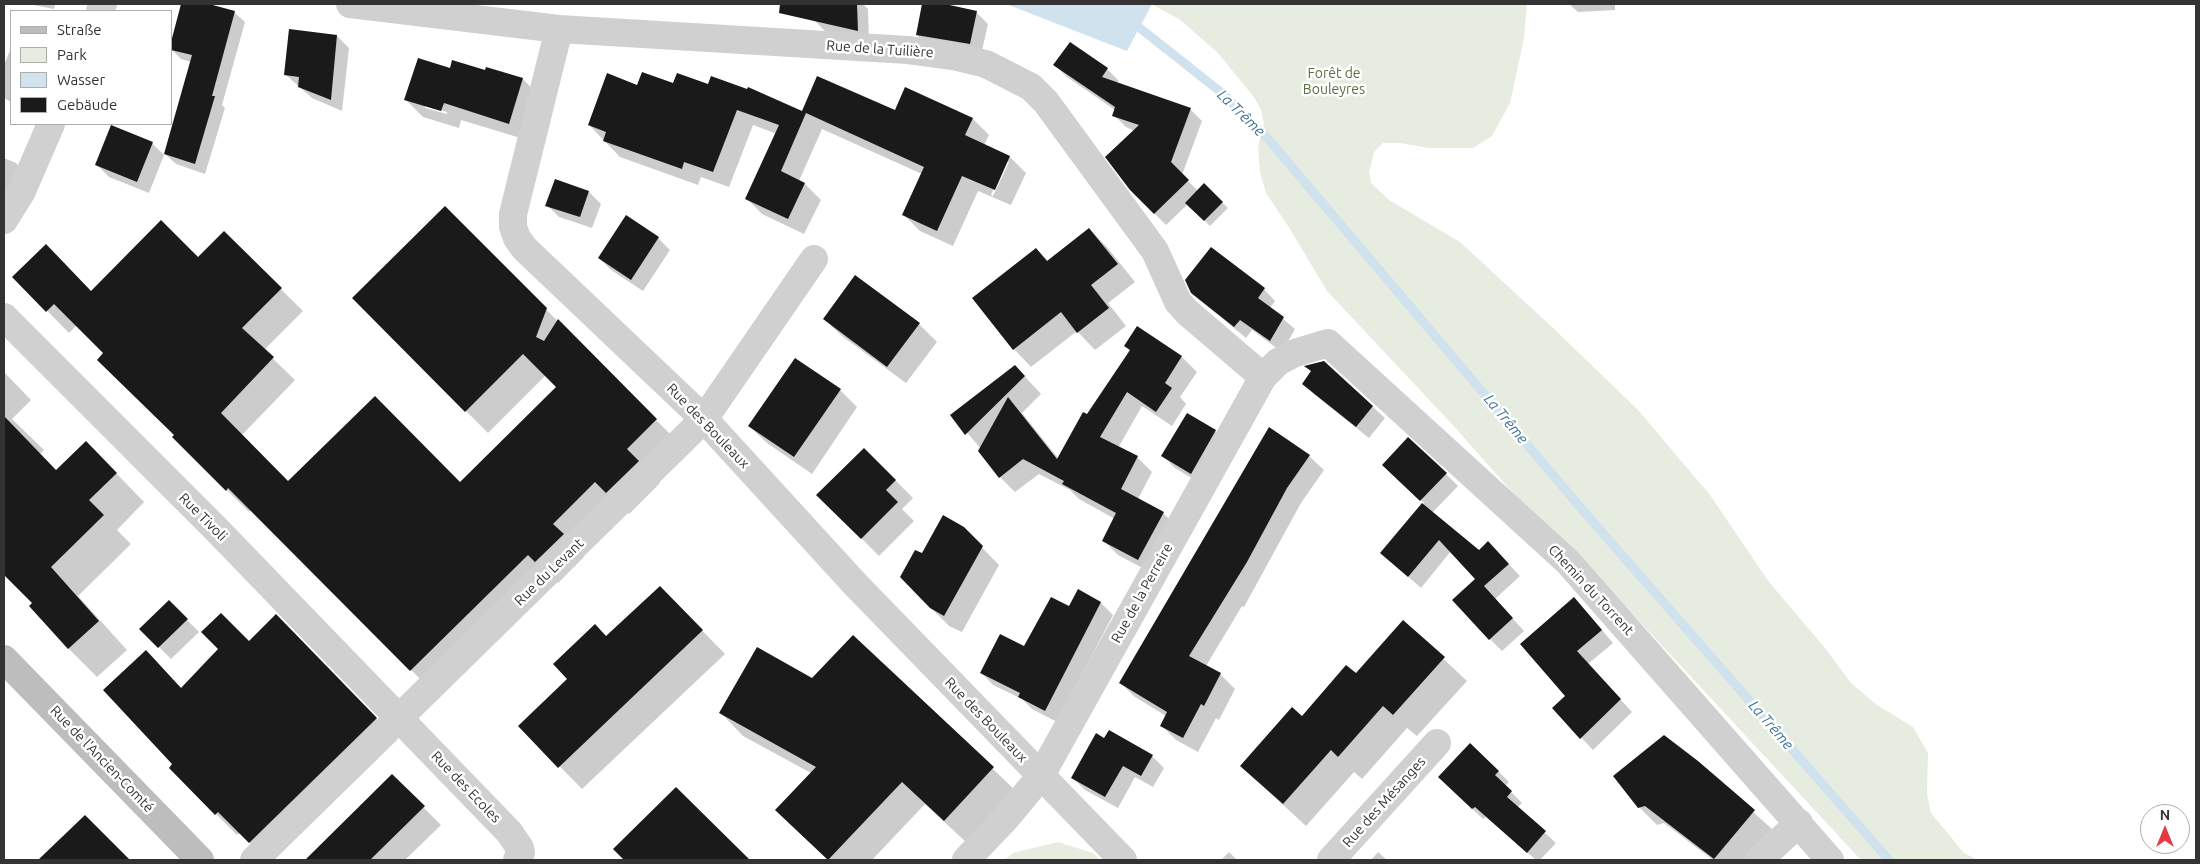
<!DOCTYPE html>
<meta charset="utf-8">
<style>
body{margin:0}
#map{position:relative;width:2200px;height:864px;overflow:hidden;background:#fff;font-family:Ubuntu,sans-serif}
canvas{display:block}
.frame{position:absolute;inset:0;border:5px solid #333;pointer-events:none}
.legend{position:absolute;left:10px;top:10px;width:162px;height:115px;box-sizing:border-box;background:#fff;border:1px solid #adadad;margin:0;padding:6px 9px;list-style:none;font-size:15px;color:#333}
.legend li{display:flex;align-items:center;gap:10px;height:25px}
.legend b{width:25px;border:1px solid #adadad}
.north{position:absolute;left:2140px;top:804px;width:50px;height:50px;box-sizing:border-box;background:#fff;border:1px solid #adadad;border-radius:50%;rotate:0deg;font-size:14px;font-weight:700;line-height:20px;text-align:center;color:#333}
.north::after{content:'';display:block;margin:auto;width:18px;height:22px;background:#e63946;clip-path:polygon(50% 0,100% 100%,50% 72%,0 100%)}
</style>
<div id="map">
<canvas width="2200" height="864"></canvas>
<div class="frame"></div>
<ul class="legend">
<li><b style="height:6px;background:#bdbdbd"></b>Straße</li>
<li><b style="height:14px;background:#e6ecdf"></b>Park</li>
<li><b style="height:14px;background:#cfe2ee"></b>Wasser</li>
<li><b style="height:14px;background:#1a1a1a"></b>Gebäude</li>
</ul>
<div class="north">N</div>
</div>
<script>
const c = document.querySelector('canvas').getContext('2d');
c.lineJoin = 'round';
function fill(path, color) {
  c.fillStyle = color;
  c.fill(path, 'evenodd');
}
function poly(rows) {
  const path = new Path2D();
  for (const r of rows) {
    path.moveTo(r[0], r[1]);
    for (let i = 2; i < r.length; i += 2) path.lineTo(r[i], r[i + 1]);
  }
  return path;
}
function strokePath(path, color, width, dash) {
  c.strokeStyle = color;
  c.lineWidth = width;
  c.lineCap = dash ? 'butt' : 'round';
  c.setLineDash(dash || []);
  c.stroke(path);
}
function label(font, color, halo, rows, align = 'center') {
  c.font = font + ' Ubuntu,sans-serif';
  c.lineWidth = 5;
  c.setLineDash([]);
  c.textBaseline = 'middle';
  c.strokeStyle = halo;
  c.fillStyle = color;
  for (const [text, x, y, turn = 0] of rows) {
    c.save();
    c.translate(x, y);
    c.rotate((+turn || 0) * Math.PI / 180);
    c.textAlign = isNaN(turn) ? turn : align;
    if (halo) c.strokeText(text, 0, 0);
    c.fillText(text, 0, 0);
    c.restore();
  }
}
fill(poly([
 [1151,4,1527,4,1524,38,1510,103,1492,136,1473,148,1429,148,1400,143,1383,143,1374,152,1369,172,1371,183,1389,200,1460,242,1553,328,1638,410,1710,495,1769,582,1825,648,1851,683,1877,705,1913,727,1928,753,1927,794,1931,813,1964,853,1978,860,1861,860,1628,609,1521,502,1451,423,1327,291,1290,229,1266,193,1260,172,1258,147,1264,124,1261,110,1254,97,1217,52,1179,19],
 [1058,842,1093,853,1100,860,1005,860,1013,853]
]), '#e6ecdf');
fill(poly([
 [1006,4,1152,4,1127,51]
]), '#cfe2ee');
fill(poly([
 [28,4,55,4,54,9],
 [183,4,204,4,234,12,245,22,222,105,225,108,205,174,176,164,165,154,191,62,181,59,171,49],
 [814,4,863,4,868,9,869,42,826,32,814,20],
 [924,4,939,4,976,12,988,24,981,55,929,47,917,35],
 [1569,4,1615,4,1615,10,1578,12],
 [337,36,349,48,342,111,312,98,286,75],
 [11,48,11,102,4,98,4,65],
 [1055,65,1107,69,1119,81,1117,83,1190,109,1202,121,1182,175,1198,191,1204,185,1228,208,1210,226,1188,204,1166,225,1131,190,1135,131,1126,127,1114,115,1115,110,1067,77],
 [487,68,523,79,540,97,527,140,461,120,459,128,423,117,406,100,450,69,486,72],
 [425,105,447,112,447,114,425,108],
 [673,85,709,85,802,112,896,112,973,119,989,135,984,145,1010,157,1026,173,1011,205,978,191,953,246,920,231,904,215,922,174,822,129,799,181,805,184,821,200,804,234,762,214,746,198,777,134,753,125,729,187,701,177,698,185,620,157,589,125,638,86],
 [1006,162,1009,162,993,196,991,195],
 [152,143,164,155,149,193,109,177,97,165],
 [4,158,16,163,26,173,4,195],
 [589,192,601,204,592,228,559,217,547,205],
 [445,208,678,442,648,471,660,483,629,514,618,503,574,546,584,557,558,583,550,576,433,692,251,509,249,512,174,437,176,435,105,353,77,325,69,333,14,277,91,292,198,259,224,233,303,311,264,350,295,380,242,435,289,483,460,484,558,387,546,375,488,433,353,298],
 [1089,229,1107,247,1135,282,1108,303,1126,326,1095,350,1077,331,1031,367,1014,349,1036,249,1048,261],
 [658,238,670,250,643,291,611,270,599,258],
 [1264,289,1275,301,1270,308,1295,329,1282,352,1252,330,1246,338,1194,295],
 [824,319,919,324,937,342,906,383,842,336],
 [1137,328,1182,357,1197,372,1180,397,1186,404,1172,426,1142,406,1118,448,1137,457,1152,472,1138,499,1163,513,1178,528,1154,574,1118,555,1103,540,1115,519,1079,499,1070,490,1039,474,1015,492,1000,477,980,451,981,449,952,415,1015,366,1041,394,1022,413,1058,458,1131,352,1126,346],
 [1324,362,1385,418,1369,438,1315,395,1303,383,1312,372,1307,367],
 [4,372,31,400,12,419,44,450,40,454,56,471,114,471,144,502,117,530,131,544,78,596,127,650,97,677,68,648,34,604,4,573],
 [840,390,857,407,812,474,767,443,749,426],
 [1215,431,1227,443,1203,485,1175,468,1163,456],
 [864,449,913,498,902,509,914,521,879,556,818,495],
 [1309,456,1324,470,1301,503,1244,607,1242,606,1206,666,1220,674,1235,689,1219,720,1216,718,1198,752,1176,740,1161,725,1166,716,1135,697,1120,682],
 [1446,474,1458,486,1432,513,1479,551,1500,555,1520,576,1495,599,1524,631,1502,651,1490,639,1477,580,1451,551,1421,588,1382,553,1424,503,1395,476],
 [963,528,999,565,962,632,949,626,931,608,922,555],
 [1078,591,1101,603,1113,615,1057,722,1032,709,1022,699,993,685,982,673,1025,648,1069,608],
 [169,602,199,632,171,659,141,629],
 [682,610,725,654,582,789,520,726,569,679,606,638],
 [1586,611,1613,643,1588,664,1632,712,1593,750,1553,708,1567,696],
 [1403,621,1467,681,1417,736,1407,728,1362,779,1354,772,1306,826,1241,766,1356,675],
 [853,636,1016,791,967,843,925,804,872,860,828,860,776,810,811,773,743,736,721,713,812,679],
 [297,637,397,740,274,860,267,860,240,833,237,835,170,768,174,765,146,652,182,689,249,643],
 [1105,740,1152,756,1164,768,1153,787,1135,777,1118,808,1085,790,1073,778],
 [1698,762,1772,829,1745,860,1713,860,1664,823,1657,825,1639,807],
 [1498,771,1509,782,1505,786,1522,803,1517,808,1556,843,1540,860,1536,860,1486,817,1483,819,1450,788],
 [392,776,441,825,405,860,307,860],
 [676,788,748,860,626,860,615,849],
 [85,816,128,860,49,860,45,855],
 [1229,852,1237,860,1221,860],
 [1378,852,1387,860,1371,860]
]), '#0003');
strokePath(poly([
 [1131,21,1222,93,1269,140,1586,514,1889,860]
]), '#cfe2ee', 9);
fill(poly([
 [181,4,209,4,235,11,212,96,215,96,195,164,164,154,192,55,171,50,171,42],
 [780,4,857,4,858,31,779,13],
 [922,4,945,4,977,11,970,44,916,35],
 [289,29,337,35,331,100,298,87,299,77,284,75],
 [1070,42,1108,68,1102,77,1191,108,1171,162,1189,180,1154,214,1130,190,1105,157,1139,125,1112,116,1115,107,1053,65],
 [418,58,450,68,452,60,485,70,486,67,523,78,509,124,444,103,441,111,404,100],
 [642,72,673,83,677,73,708,84,711,76,747,89,748,87,802,111,817,76,895,110,905,87,973,118,965,135,1010,156,995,190,962,176,937,231,902,215,924,167,806,113,781,171,805,183,788,219,745,199,779,125,737,110,713,172,684,162,682,169,603,141,606,132,588,125,607,73,637,85],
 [111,125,153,142,137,182,95,165],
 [555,179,589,191,580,217,545,206],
 [1204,183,1223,202,1204,221,1185,203],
 [445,206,547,308,536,337,544,341,558,319,657,419,627,449,639,461,606,493,595,482,553,524,564,534,535,562,528,555,410,671,228,488,226,491,172,437,174,435,97,360,103,353,54,304,46,312,12,277,46,244,91,291,161,220,198,257,224,231,282,288,242,328,274,357,221,413,288,481,375,396,460,482,556,387,523,354,465,412,352,298],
 [626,215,659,237,631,280,598,258],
 [1089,228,1118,264,1091,285,1109,308,1077,333,1061,312,1013,350,972,298,1036,248,1047,261],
 [1211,247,1265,288,1258,298,1284,317,1270,341,1240,320,1234,327,1191,293,1185,280],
 [855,275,920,323,887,367,823,319],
 [1137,326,1182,356,1165,383,1172,388,1156,412,1127,392,1100,437,1138,456,1121,489,1164,512,1138,560,1102,541,1116,513,1062,484,1064,481,1023,459,999,478,978,451,1008,397,1057,459,1083,412,1087,414,1130,350,1124,346],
 [795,358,841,389,794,457,748,426],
 [1324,361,1373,406,1356,427,1302,384,1311,371,1304,366],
 [1015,365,1025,376,965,435,950,415],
 [1187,413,1216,430,1191,474,1161,456],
 [4,416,56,470,86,441,117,473,89,500,104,515,51,567,99,621,68,649,29,606,32,603,4,575],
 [1269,427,1310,455,1287,488,1247,562,1189,656,1221,673,1204,706,1201,704,1183,738,1160,726,1167,712,1119,683],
 [1408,437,1447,473,1420,501,1382,465],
 [864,448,896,480,886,490,898,502,861,539,816,495],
 [1422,503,1479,550,1488,541,1509,564,1484,586,1513,618,1489,640,1452,600,1475,579,1439,540,1408,577,1380,553],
 [943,515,964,527,983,546,944,616,930,608,900,577,915,550,922,553],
 [660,586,703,630,558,768,518,726,567,679,553,664,595,624,606,636],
 [1078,589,1101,602,1045,711,1018,697,1020,693,980,673,1000,634,1024,646,1051,597,1069,606],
 [1574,597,1602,630,1577,651,1621,699,1580,739,1552,708,1565,696,1520,644],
 [169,600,188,619,158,648,139,629],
 [221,613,249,641,276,614,377,718,249,843,218,812,215,815,169,768,172,764,103,690,146,650,181,688,218,649,201,632],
 [1403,620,1445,657,1393,715,1383,706,1338,757,1331,750,1283,804,1240,766,1292,707,1302,716,1346,665,1356,673],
 [853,635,994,767,944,821,902,782,828,860,775,810,816,767,719,713,757,647,812,678],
 [1109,730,1153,755,1141,776,1123,766,1105,797,1071,778,1096,733,1104,738],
 [1664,735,1698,761,1755,810,1714,859,1645,806,1638,808,1613,776],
 [1470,743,1499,771,1495,775,1512,791,1507,797,1546,831,1527,853,1475,807,1472,809,1438,777],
 [392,774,425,806,370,860,305,860],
 [676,787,750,860,624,860,613,849],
 [85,815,130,860,38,860]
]), '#1a1a1a');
strokePath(poly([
 [350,4,559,29,908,50,953,56,986,64,1031,87,1046,102,1155,251,1178,302,1187,312,1263,377],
 [100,11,103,4],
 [559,29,513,214,513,227,517,238,524,248,704,419,855,584,1123,860],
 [4,220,22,191,51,124],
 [4,317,217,530,509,832,520,848,521,853,517,860],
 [254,860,704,419,814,259],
 [966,860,1006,818,1040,777,1263,377,1278,362,1295,353,1328,343,1568,562,1830,860],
 [1331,860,1437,743],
 [1759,860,1799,823]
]), '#d0d0d0', 28);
strokePath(poly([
 [4,659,200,860]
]), '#bdbdbd', 28);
label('14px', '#333', '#fff', [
 ["Rue de la Tuilière",880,49,4],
 ["Rue des Bouleaux",708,426,46],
 ["Rue Tivoli",203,517,45],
 ["Rue du Levant",549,572,-44],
 ["Chemin du Torrent",1591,590,47],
 ["Rue de la Perreire",1142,593,-61],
 ["Rue des Bouleaux",986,720,46],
 ["Rue de l'Ancien-Comté",102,759,46],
 ["Rue des Ecoles",466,787,46],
 ["Rue des Mésanges",1384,802,-48]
]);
label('14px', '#56703f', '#fff', [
 ["Forêt de",1334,73],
 ["Bouleyres",1334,89]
]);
label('italic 15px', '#3f7597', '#fff', [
 ["La Trême",1241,113,44],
 ["La Trême",1506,419,50],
 ["La Trême",1771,725,49]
]);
</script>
